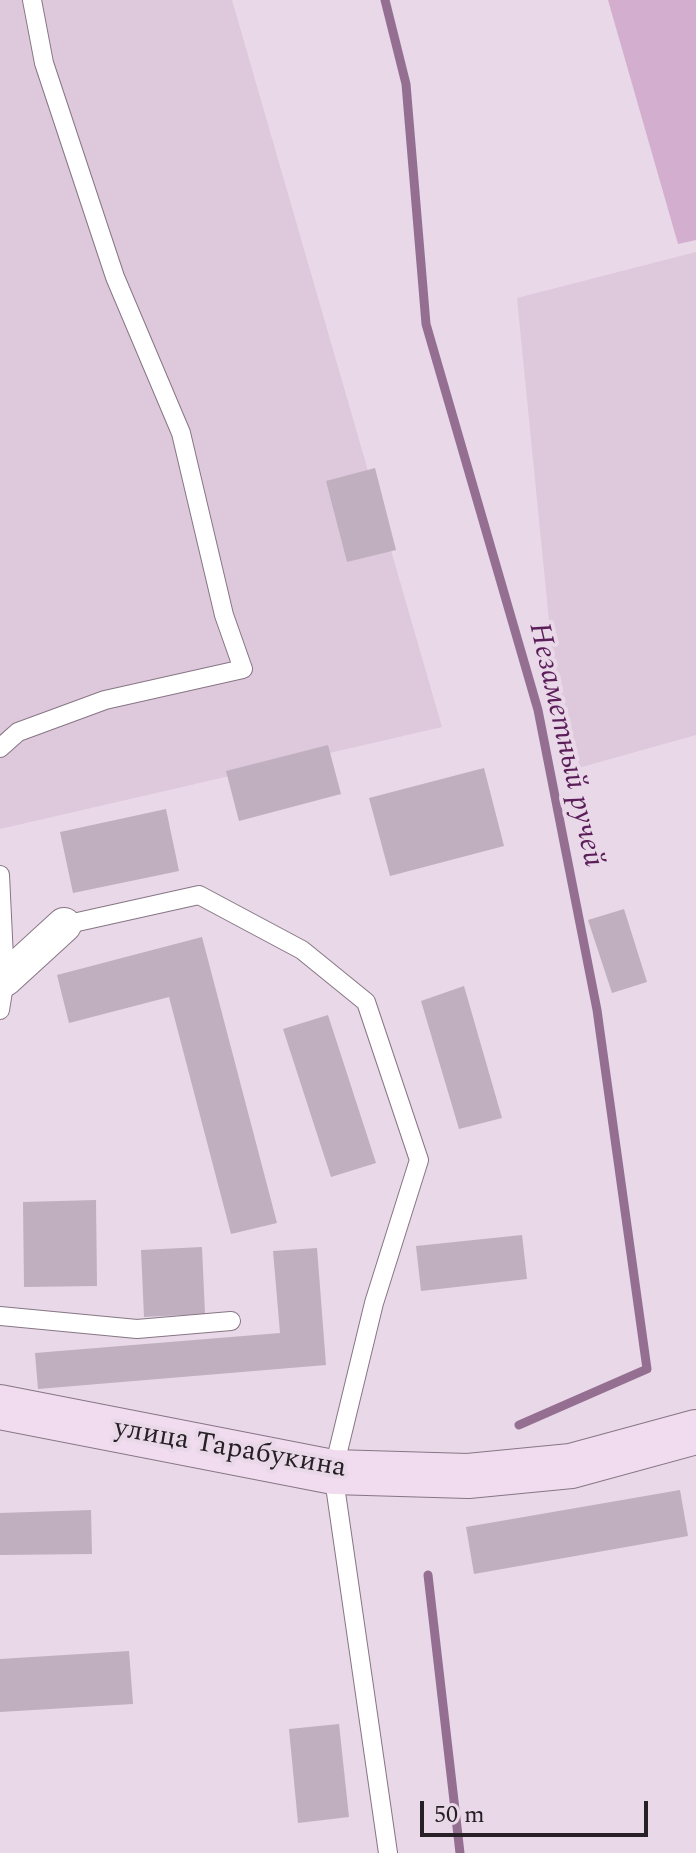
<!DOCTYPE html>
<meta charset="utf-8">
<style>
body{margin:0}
#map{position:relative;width:696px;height:1853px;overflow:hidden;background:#e9d8e8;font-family:Spectral,serif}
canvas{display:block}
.scale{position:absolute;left:420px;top:1801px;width:228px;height:36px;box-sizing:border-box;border:4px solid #272026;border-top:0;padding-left:10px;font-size:24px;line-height:28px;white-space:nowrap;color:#272026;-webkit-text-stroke:6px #e9d8e8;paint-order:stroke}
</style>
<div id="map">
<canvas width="696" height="1853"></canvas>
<div class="scale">50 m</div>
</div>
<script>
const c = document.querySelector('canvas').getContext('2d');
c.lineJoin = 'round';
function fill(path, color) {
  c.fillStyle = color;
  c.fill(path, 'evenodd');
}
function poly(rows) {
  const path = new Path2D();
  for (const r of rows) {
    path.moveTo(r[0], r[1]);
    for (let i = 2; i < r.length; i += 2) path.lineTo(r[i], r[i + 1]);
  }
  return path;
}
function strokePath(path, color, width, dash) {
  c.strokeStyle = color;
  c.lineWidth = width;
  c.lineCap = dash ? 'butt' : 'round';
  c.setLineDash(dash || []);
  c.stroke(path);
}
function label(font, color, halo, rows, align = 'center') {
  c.font = font + ' Spectral,serif';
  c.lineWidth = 8;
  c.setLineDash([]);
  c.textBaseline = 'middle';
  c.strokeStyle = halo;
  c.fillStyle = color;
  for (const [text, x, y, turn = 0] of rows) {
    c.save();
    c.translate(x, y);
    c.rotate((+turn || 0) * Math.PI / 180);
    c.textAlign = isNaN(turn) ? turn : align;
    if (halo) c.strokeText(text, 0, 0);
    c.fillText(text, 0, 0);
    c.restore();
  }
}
fill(poly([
 [0,0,232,0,442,727,0,829],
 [696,252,696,735,564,772,517,298]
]), '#dec8dc');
fill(poly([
 [608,0,696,0,696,240,678,244]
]), '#d3aecf');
strokePath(poly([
 [385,0,406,84,426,324,538,710,597,1010,647,1369,519,1425],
 [428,1575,460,1853]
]), '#956f92', 9);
fill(poly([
 [375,468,396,550,347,562,326,481],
 [328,745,341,794,239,821,226,771],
 [484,768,504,846,390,876,369,798],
 [166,809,179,871,73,893,60,832],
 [624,909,647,982,612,993,588,920],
 [202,937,277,1223,231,1234,169,997,69,1023,57,975],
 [464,986,502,1118,459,1129,421,1001],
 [328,1015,376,1163,331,1177,283,1029],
 [96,1200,97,1286,24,1287,23,1202],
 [522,1235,527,1279,421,1291,416,1246],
 [202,1247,205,1314,144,1317,141,1250],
 [317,1248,326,1365,38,1389,35,1353,280,1333,273,1251],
 [680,1490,688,1536,474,1574,466,1527],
 [91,1510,92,1554,0,1555,0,1513],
 [129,1651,133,1704,0,1712,0,1659],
 [339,1724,349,1817,298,1823,289,1729]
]), '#c0afbe');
const lane = poly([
 [0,748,18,732,105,700,243,669,224,615,181,433,115,277,44,63,32,0],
 [0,875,5,979,0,1010],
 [64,925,199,895,302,950,366,1002,419,1160,374,1303,333,1472,388,1853],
 [0,1316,137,1329,231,1321]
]);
const street = poly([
 [0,980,5,979,64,925]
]);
const secondary = poly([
 [0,1407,333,1472,468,1476,571,1466,696,1432]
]);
strokePath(lane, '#867684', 20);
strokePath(street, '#867684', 36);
strokePath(secondary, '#867684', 46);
strokePath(lane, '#fff', 18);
strokePath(street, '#fff', 34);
strokePath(secondary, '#f1dbef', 44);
label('28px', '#272026', '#e9d8e8', [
 ["улица Тарабукина",230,1450,10]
]);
label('italic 30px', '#5b1e59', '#e9d8e8', [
 ["Незаметный ручей",564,745,77]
]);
</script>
